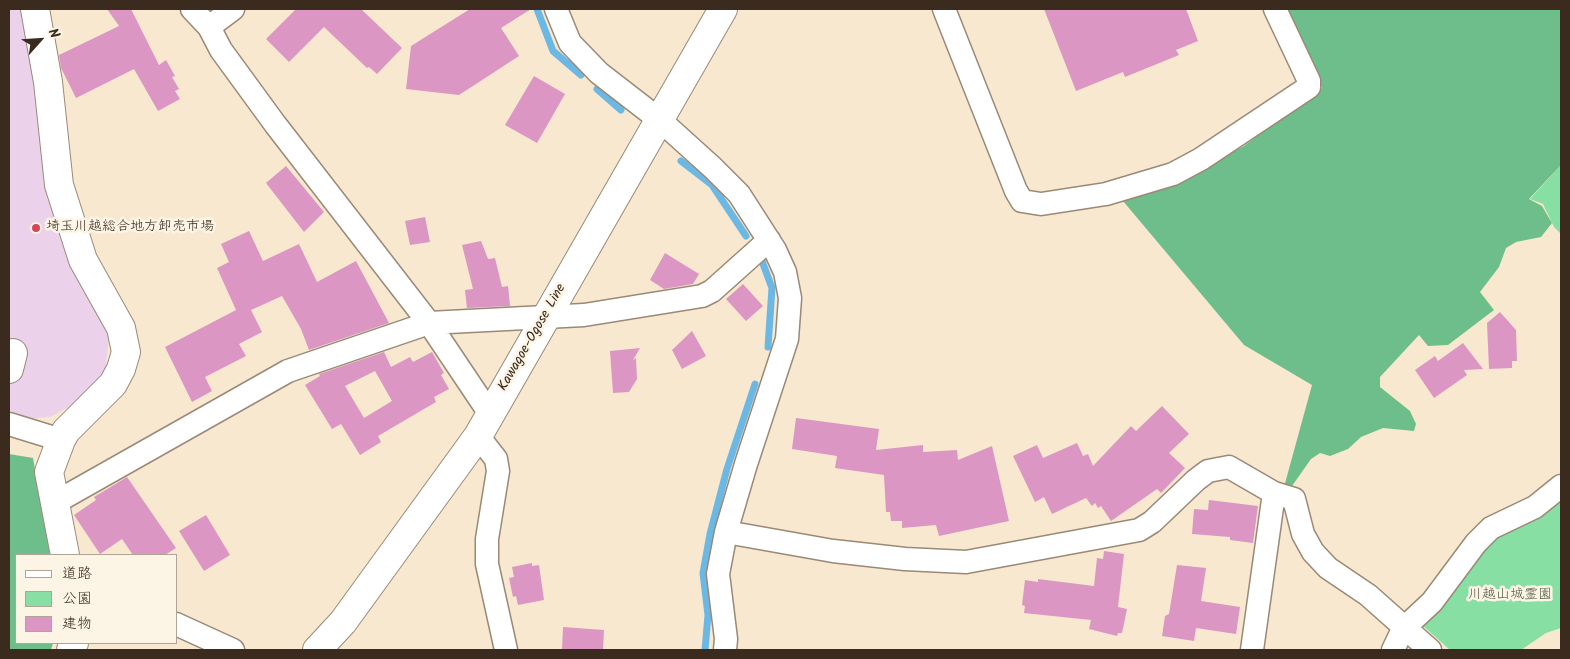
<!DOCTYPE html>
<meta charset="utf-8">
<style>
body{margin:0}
#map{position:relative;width:1570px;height:659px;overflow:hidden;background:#f8e8d0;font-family:Kalam,"Klee One",sans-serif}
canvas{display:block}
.frame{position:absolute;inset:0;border:10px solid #3b2a1e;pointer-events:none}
.legend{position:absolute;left:15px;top:554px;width:162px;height:90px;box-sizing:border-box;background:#fcf5e5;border:1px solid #afa495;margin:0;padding:6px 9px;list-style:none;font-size:15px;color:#3b2a1e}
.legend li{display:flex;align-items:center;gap:10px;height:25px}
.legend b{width:25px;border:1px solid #afa495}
.north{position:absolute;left:15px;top:15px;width:50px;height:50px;-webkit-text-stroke:4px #fcf5e5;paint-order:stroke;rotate:64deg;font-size:14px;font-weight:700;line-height:20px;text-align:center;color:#3b2a1e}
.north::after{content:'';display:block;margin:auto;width:18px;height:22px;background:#3b2a1e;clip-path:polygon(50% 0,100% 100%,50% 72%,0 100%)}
</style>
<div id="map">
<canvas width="1570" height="659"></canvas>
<div class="frame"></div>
<ul class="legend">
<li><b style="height:6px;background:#fff"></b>道路</li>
<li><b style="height:14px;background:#87dfa4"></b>公園</li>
<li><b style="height:14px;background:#dc96c3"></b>建物</li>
</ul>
<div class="north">N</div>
</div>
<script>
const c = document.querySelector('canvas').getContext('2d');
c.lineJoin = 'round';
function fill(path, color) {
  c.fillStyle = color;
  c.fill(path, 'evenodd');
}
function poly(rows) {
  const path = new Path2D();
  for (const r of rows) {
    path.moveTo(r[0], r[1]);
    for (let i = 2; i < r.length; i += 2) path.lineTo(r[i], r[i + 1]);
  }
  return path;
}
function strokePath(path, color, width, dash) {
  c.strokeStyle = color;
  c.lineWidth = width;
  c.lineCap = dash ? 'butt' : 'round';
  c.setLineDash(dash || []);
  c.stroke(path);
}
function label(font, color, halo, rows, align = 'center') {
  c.font = font + ' Kalam,"Klee One",sans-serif';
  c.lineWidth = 5;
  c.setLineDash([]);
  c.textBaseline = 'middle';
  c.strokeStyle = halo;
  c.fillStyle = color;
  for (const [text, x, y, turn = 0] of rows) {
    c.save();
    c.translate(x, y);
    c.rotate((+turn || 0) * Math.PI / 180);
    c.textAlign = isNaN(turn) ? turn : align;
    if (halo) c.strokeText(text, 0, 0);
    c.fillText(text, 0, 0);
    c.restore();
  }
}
fill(poly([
 [9,9,24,9,95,305,109,336,105,373,84,399,50,417,9,420]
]), '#ecd1ea');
fill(poly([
 [1561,165,1561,234,1554,227,1543,204,1530,199],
 [1561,497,1561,628,1546,633,1521,650,1450,650,1422,625,1483,544]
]), '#87dfa4');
fill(poly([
 [1285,9,1561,9,1561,165,1529,199,1542,206,1552,223,1541,237,1516,242,1506,248,1499,267,1480,292,1494,310,1448,345,1428,346,1419,335,1380,377,1380,387,1410,411,1416,424,1414,431,1383,428,1361,437,1348,449,1330,456,1320,453,1311,459,1292,486,1284,487,1312,385,1244,345,1123,201,1181,180,1244,146,1322,88],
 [9,454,33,458,50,555,16,555,16,643,53,643,51,650,9,650]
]), '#6dbe8a');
strokePath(poly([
 [537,9,553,51,581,75],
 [597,89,621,110],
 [681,161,712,185,746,236],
 [762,261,772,288,768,347],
 [705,650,708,615,703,573,710,534,727,469,755,384]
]), '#6cb8e5', 7);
fill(poly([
 [107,9,131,9,159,65,166,60,175,76,172,77,179,89,175,91,180,99,158,111,134,69,76,98,61,68,59,55,119,26],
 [296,9,361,9,402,48,377,74,369,67,367,68,324,27,289,62,266,39],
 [470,9,531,9,501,28,519,56,459,95,406,89,411,46],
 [1044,9,1186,9,1198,41,1176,50,1179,55,1125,77,1123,72,1076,91],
 [534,76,565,94,537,143,505,125],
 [286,166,324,212,304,232,266,183],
 [425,217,430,242,410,245,405,221],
 [249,231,263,261,299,244,317,282,356,261,389,323,309,350,301,329,282,296,251,310,262,332,239,344,246,356,205,377,212,391,192,402,165,347,236,310,217,268,229,262,221,244],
 [481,241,488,259,495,258,502,287,508,286,510,306,467,308,465,290,473,289,462,245],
 [665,253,699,274,693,284,664,289,650,280],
 [743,284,763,306,746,321,726,299],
 [1500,312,1516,330,1517,361,1512,361,1512,368,1489,369,1487,323],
 [692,331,706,356,682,369,672,350],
 [1463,343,1483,369,1464,370,1467,375,1434,398,1415,370,1435,356,1438,361],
 [640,348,633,360,636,358,637,379,629,392,613,393,610,351],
 [384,352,391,367,410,357,413,362,432,352,444,373,441,375,449,389,434,397,436,402,378,436,381,442,360,455,341,424,332,429,305,385,320,376,319,374],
 [375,371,392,401,364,418,345,386],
 [1162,406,1189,434,1169,453,1185,468,1161,493,1157,489,1111,521,1101,506,1098,508,1095,503,1092,506,1086,498,1052,514,1044,497,1035,502,1013,456,1037,445,1043,458,1077,443,1083,456,1088,454,1093,466,1131,426,1136,431],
 [796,418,879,429,876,450,923,445,923,452,957,450,958,460,992,446,1009,521,939,536,936,525,902,528,902,521,891,521,890,512,886,512,884,475,835,468,837,456,792,449],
 [127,477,176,548,165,555,133,555,122,539,100,554,74,515,96,500,94,497],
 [1209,500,1258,506,1253,543,1230,540,1230,537,1192,534,1194,509,1208,510],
 [206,515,230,555,204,571,179,531],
 [1104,551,1124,554,1118,607,1127,609,1122,633,1118,633,1117,636,1089,629,1091,620,1024,613,1025,606,1022,605,1025,580,1038,582,1038,579,1094,586,1097,558,1103,559],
 [532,563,532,566,539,565,544,600,518,605,516,596,513,597,509,578,514,577,512,567],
 [1177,565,1206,568,1201,601,1240,607,1236,634,1196,628,1194,641,1162,636,1165,616,1169,614],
 [563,627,604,630,603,650,562,650]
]), '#dc96c3');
const minor = poly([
 [192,9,209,27],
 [233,9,209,27,221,50,275,124,429,323,490,414],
 [556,9,570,43,599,73,661,121,713,168,739,194,775,250,785,272,790,298,787,339,746,464,726,532,718,574,726,639,725,650],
 [944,9,1016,191,1022,201,1041,204,1106,194,1173,174,1201,159,1309,87,1309,81,1275,9],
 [9,424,61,440],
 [478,436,496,459,498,471,487,539,487,564,506,650],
 [56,502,288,371,429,323,584,315,702,296,712,291,769,240],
 [726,532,833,551,905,559,966,562,1139,530,1152,522,1196,480,1208,471,1229,467,1274,493,1294,499,1303,534,1313,552,1328,568,1368,595,1430,650],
 [176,624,233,650],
 [1252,650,1274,493],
 [1393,650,1403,629,1432,602,1476,543,1491,528,1535,507,1561,486]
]);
const tertiary = poly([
 [35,9,48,82,59,185,83,260,121,328,126,352,121,369,113,384,66,431,61,440,49,472,65,555],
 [9,369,13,353],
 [71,650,74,643]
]);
const secondary = poly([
 [317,650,343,622,478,436,723,9]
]);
strokePath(minor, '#9a8977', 25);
strokePath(tertiary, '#9a8977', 30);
strokePath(secondary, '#9a8977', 30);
strokePath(minor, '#fff', 22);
strokePath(tertiary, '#fff', 28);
strokePath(secondary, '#fff', 28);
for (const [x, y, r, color] of [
 [36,228,5,"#d1495b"]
]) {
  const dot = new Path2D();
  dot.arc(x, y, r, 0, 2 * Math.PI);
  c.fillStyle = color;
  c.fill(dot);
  strokePath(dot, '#fcf5e5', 2);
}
label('14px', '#3b2a1e', '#fcf5e5', [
 ["埼玉川越総合地方卸売市場",46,228]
], 'left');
label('14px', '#3b2a1e', '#fcf5e5', [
 ["Kawagoe-Ogose Line",533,338,-60]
]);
label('14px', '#4e5740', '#fcf5e5', [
 ["川越山城霊園",1510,596]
]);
</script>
